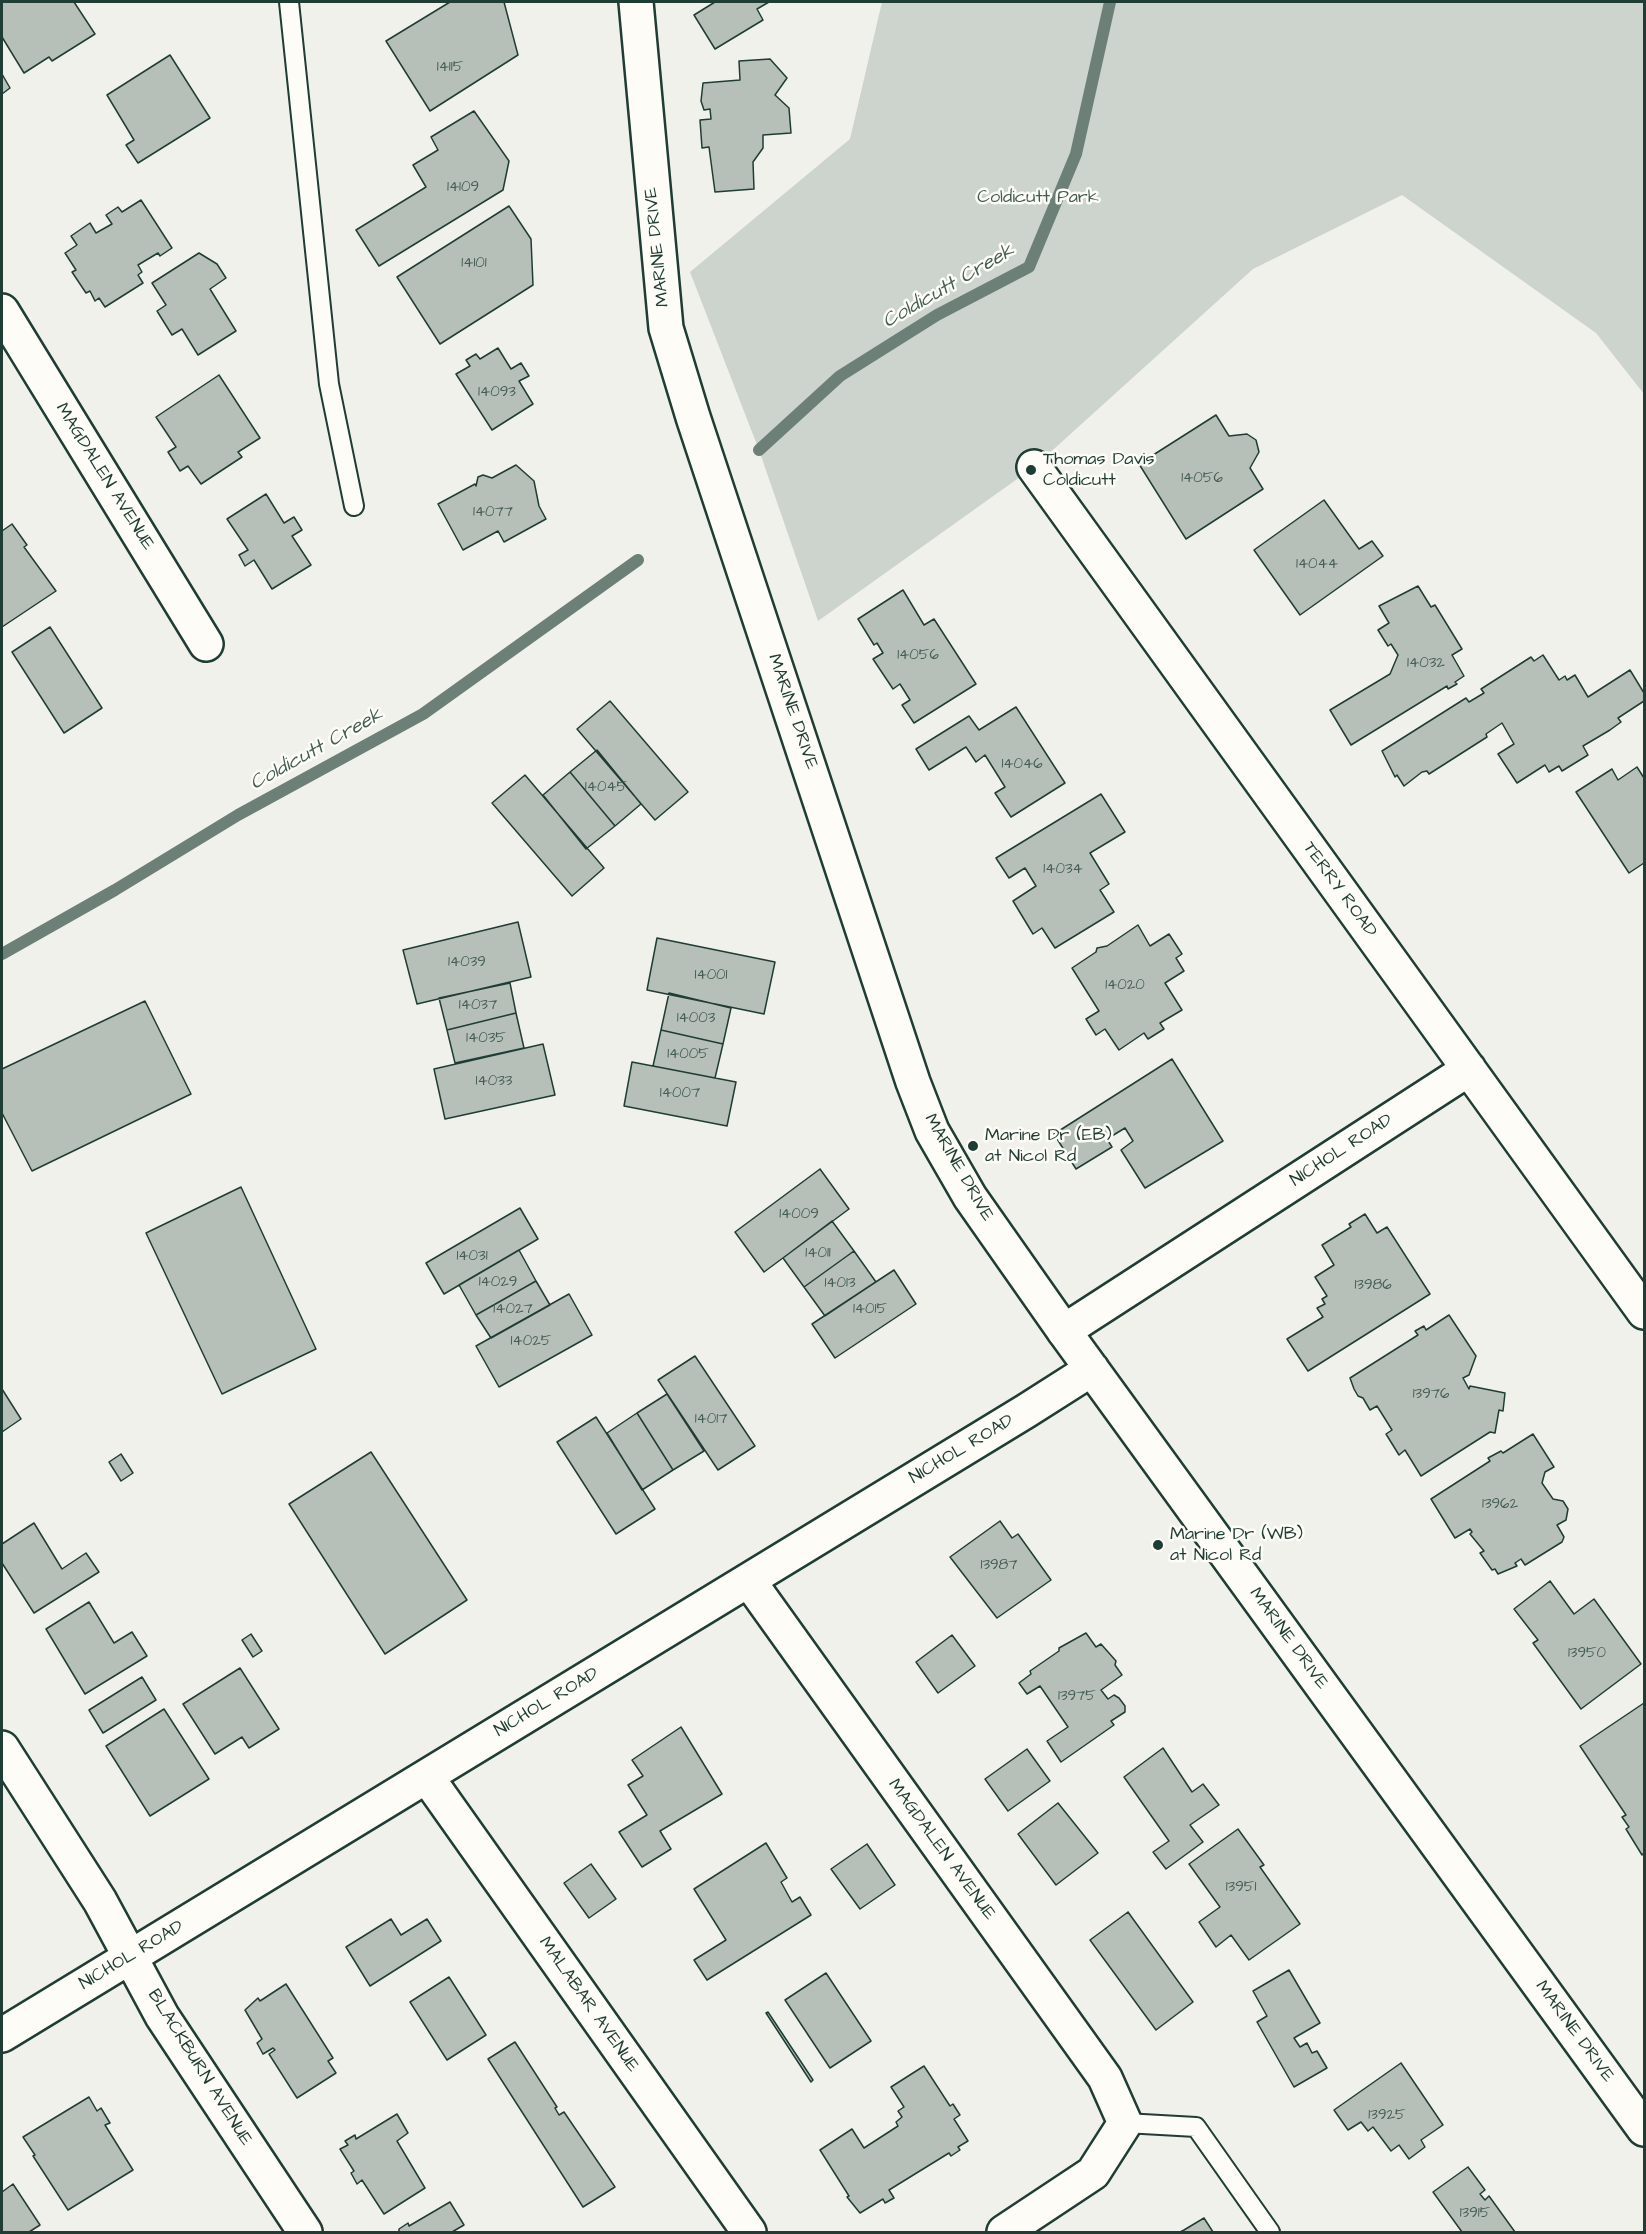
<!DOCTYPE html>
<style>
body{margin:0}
#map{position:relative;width:1646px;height:2234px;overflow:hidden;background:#f0f1eb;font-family:"Architects Daughter",sans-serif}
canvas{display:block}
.frame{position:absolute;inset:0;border:3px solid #1f3d34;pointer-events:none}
</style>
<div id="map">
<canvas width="1646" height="2234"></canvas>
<div class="frame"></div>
</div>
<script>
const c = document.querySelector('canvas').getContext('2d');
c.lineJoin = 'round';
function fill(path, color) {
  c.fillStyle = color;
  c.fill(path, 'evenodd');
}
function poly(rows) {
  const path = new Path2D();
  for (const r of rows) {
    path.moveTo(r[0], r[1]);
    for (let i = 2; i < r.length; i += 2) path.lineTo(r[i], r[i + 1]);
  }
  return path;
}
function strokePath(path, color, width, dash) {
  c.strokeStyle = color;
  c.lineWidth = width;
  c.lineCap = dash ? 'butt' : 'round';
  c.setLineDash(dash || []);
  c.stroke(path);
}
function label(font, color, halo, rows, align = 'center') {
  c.font = font + ' "Architects Daughter",sans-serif';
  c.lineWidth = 5;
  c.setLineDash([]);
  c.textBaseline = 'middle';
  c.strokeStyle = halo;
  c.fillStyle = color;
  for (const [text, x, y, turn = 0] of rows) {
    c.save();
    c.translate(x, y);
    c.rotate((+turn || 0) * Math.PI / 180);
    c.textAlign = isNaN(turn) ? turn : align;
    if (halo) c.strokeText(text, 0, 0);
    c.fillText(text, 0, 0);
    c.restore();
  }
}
fill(poly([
 [882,2,1644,2,1644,394,1596,333,1402,195,1253,269,1034,467,818,621,759,450,690,272,850,139]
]), '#cdd3cd');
strokePath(poly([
 [759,450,840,376,937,315,1029,267,1076,154,1110,2],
 [2,954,115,890,238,815,423,714,638,560]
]), '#6c8077', 12);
const building = poly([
 [2,2,74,2,95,34,52,61,49,57,24,73,2,37,2,2],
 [450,2,504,2,518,55,430,111,386,41,450,2],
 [715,2,769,2,757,9,763,20,715,49,694,15,715,2],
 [170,55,210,118,138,163,126,145,134,140,107,95,170,55],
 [770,59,787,78,775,95,789,108,791,133,763,135,763,148,753,162,754,189,715,192,709,147,702,148,700,120,711,119,710,109,704,110,701,101,703,83,740,80,739,61,770,59],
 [2,74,10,88,2,94,2,74],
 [474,111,509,161,503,190,379,266,356,230,426,187,413,165,438,150,431,137,474,111],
 [141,200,172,248,160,256,158,253,138,265,142,272,138,275,143,283,105,307,99,298,95,301,90,291,86,293,72,272,76,270,65,253,77,245,71,236,90,223,96,233,112,224,106,215,118,207,122,212,141,200],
 [509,206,531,239,533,285,440,344,397,277,509,206],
 [199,253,217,264,226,278,210,289,236,331,198,355,182,329,172,335,157,311,166,305,152,283,199,253],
 [498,348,511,369,521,363,529,376,519,381,533,404,492,430,456,374,470,366,466,360,476,354,480,359,498,348],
 [219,375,260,438,238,452,242,457,201,484,188,466,180,471,168,452,176,447,156,417,219,375],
 [1216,415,1229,436,1247,434,1256,440,1259,452,1250,468,1263,489,1186,539,1139,464,1216,415],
 [516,465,534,481,539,506,546,519,504,542,498,531,463,550,438,504,475,484,476,486,478,477,483,475,492,478,516,465],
 [266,494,284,523,294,517,302,530,292,536,311,565,272,589,254,560,245,566,239,555,248,550,227,519,266,494],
 [1324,500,1359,549,1372,541,1383,556,1300,615,1254,550,1324,500],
 [12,524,27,545,24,547,56,591,2,627,2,531,12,524],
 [1418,586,1431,607,1435,605,1462,649,1452,655,1464,676,1455,682,1457,684,1448,689,1447,686,1351,745,1330,710,1390,674,1398,655,1391,644,1388,646,1378,630,1389,623,1379,606,1418,586],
 [903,590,924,625,934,619,976,684,914,723,902,705,910,700,900,684,893,689,873,659,883,653,877,643,874,645,858,619,903,590],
 [50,627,102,708,64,733,12,652,50,627],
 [1543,655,1559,680,1565,676,1567,680,1575,675,1588,697,1630,670,1644,693,1644,701,1618,718,1621,722,1610,730,1583,746,1588,755,1562,771,1559,766,1549,772,1545,765,1517,783,1498,754,1514,744,1502,723,1486,734,1487,737,1429,774,1427,771,1422,772,1404,786,1397,775,1395,777,1382,751,1466,698,1469,702,1484,693,1481,689,1531,657,1534,661,1543,655],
 [610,701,688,792,655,820,577,729,610,701],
 [1016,707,1065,783,1011,817,995,793,1005,787,985,755,976,762,966,747,929,770,916,749,969,716,979,730,1016,707],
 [597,750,641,804,615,826,570,772,597,750],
 [1637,767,1644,778,1644,863,1629,873,1576,792,1612,769,1618,780,1637,767],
 [570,772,615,826,586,849,543,795,570,772],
 [525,775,604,868,572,896,492,803,525,775],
 [1101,794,1125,832,1090,853,1109,884,1100,890,1114,912,1055,948,1042,928,1033,934,1013,901,1036,886,1025,868,1009,878,996,858,1101,794],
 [518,922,531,977,417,1004,403,950,518,922],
 [1138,925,1150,946,1169,934,1182,954,1176,958,1184,971,1165,983,1182,1010,1160,1023,1164,1029,1148,1039,1144,1033,1119,1050,1105,1029,1096,1035,1086,1019,1099,1011,1072,968,1096,952,1097,948,1107,946,1138,925],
 [657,938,775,962,764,1014,647,990,657,938],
 [510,983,516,1013,447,1030,439,998,510,983],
 [669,993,731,1008,723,1044,661,1030,669,993],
 [145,1001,191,1094,32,1171,2,1113,2,1069,145,1001],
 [516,1013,524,1048,455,1063,447,1030,516,1013],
 [661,1030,723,1044,715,1078,653,1066,661,1030],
 [543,1044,555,1095,445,1119,434,1069,543,1044],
 [1172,1059,1223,1141,1145,1188,1121,1150,1133,1141,1125,1128,1107,1139,1112,1147,1076,1169,1054,1134,1172,1059],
 [632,1062,736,1082,727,1126,624,1106,632,1062],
 [820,1169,849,1209,764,1272,735,1232,820,1169],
 [241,1187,316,1349,222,1394,146,1233,241,1187],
 [520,1208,538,1239,444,1294,426,1263,520,1208],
 [1365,1214,1377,1233,1387,1227,1430,1294,1308,1371,1287,1339,1323,1317,1317,1308,1325,1304,1322,1299,1327,1296,1315,1277,1334,1265,1322,1245,1351,1227,1349,1224,1365,1214],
 [832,1221,854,1251,804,1287,783,1258,832,1221],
 [519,1250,536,1281,476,1315,459,1285,519,1250],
 [854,1251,876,1282,825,1316,804,1287,854,1251],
 [894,1270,916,1304,835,1358,812,1324,894,1270],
 [536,1281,550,1305,491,1338,476,1315,536,1281],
 [569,1294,592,1335,499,1387,476,1346,569,1294],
 [1449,1315,1476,1356,1469,1375,1463,1378,1469,1389,1470,1386,1505,1393,1503,1411,1499,1410,1495,1433,1490,1432,1421,1476,1405,1450,1399,1455,1386,1434,1392,1430,1377,1406,1370,1410,1363,1398,1358,1396,1354,1389,1350,1378,1418,1335,1415,1331,1424,1326,1426,1330,1449,1315],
 [695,1356,755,1446,718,1470,658,1380,695,1356],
 [2,1389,21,1419,2,1432,2,1389],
 [667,1394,704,1451,673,1470,637,1413,667,1394],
 [637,1413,673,1470,642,1490,607,1433,637,1413],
 [596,1417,655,1509,616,1534,557,1442,596,1417],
 [1533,1434,1554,1467,1545,1472,1542,1483,1553,1499,1563,1501,1568,1509,1566,1520,1557,1525,1564,1537,1562,1542,1525,1565,1521,1559,1515,1563,1517,1566,1498,1574,1495,1569,1492,1570,1480,1553,1484,1551,1470,1534,1472,1532,1470,1529,1455,1538,1431,1499,1490,1461,1488,1458,1501,1451,1503,1453,1533,1434],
 [371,1452,467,1600,385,1654,289,1504,371,1452],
 [121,1454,133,1473,121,1481,109,1462,121,1454],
 [1000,1521,1012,1538,1018,1534,1051,1580,997,1618,950,1557,1000,1521],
 [34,1523,62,1569,86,1553,99,1572,34,1613,2,1563,2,1544,34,1523],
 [1550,1581,1574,1614,1594,1599,1641,1664,1581,1709,1533,1643,1538,1640,1514,1609,1550,1581],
 [89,1602,114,1643,132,1632,147,1656,85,1694,46,1629,89,1602],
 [1086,1633,1096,1647,1101,1644,1116,1661,1115,1665,1122,1675,1101,1690,1108,1699,1114,1695,1119,1698,1125,1706,1125,1712,1111,1721,1114,1725,1061,1762,1047,1741,1068,1727,1040,1686,1027,1694,1019,1683,1031,1674,1030,1671,1059,1651,1059,1648,1086,1633],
 [251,1634,262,1651,253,1657,242,1640,251,1634],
 [952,1635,975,1666,938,1693,916,1662,952,1635],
 [240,1668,279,1729,249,1748,242,1737,215,1754,183,1704,240,1668],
 [142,1677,156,1700,103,1733,89,1710,142,1677],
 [1644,1703,1644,1853,1642,1855,1626,1829,1629,1827,1622,1817,1626,1815,1580,1746,1644,1703],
 [164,1709,209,1779,150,1816,106,1746,164,1709],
 [681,1727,722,1794,660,1831,671,1849,642,1867,619,1832,647,1815,628,1785,643,1776,632,1760,681,1727],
 [1163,1748,1192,1792,1203,1784,1219,1805,1190,1825,1203,1842,1166,1869,1153,1852,1169,1841,1124,1777,1163,1748],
 [1027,1749,1050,1781,1008,1811,985,1779,1027,1749],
 [1058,1803,1098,1853,1056,1885,1018,1834,1058,1803],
 [1238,1829,1264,1865,1260,1867,1300,1924,1249,1960,1231,1935,1216,1947,1199,1922,1220,1907,1189,1864,1238,1829],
 [766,1843,787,1878,781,1882,792,1902,800,1897,811,1915,707,1980,694,1960,726,1940,694,1889,766,1843],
 [867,1844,895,1885,860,1909,831,1869,867,1844],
 [591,1864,616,1899,589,1918,564,1883,591,1864],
 [1128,1912,1193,2002,1156,2030,1090,1940,1128,1912],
 [391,1919,401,1935,427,1919,441,1941,370,1986,346,1947,391,1919],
 [1289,1970,1320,2023,1294,2038,1300,2047,1307,2043,1312,2053,1317,2051,1327,2068,1294,2087,1257,2022,1267,2016,1253,1991,1289,1970],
 [826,1973,871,2041,830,2068,785,2000,826,1973],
 [449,1977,486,2035,447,2060,410,2002,449,1977],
 [286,1984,333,2058,328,2061,336,2073,297,2098,269,2054,275,2050,273,2048,263,2054,257,2043,262,2039,245,2010,258,1998,260,2001,286,1984],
 [768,2012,813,2080,811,2082,766,2013,768,2012],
 [515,2042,557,2107,555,2108,559,2115,564,2112,615,2187,583,2207,488,2059,515,2042],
 [1401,2063,1443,2125,1421,2140,1425,2147,1409,2159,1399,2145,1391,2151,1373,2127,1368,2131,1361,2122,1348,2130,1334,2110,1401,2063],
 [924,2066,950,2106,953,2104,960,2115,954,2119,968,2141,958,2147,960,2150,951,2156,949,2153,889,2190,894,2198,885,2203,883,2199,860,2213,847,2197,849,2196,820,2150,852,2129,864,2148,898,2126,896,2122,902,2117,898,2111,904,2107,891,2087,924,2066],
 [89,2097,97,2111,101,2108,110,2123,105,2125,133,2170,68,2210,33,2156,35,2155,23,2137,89,2097],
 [397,2114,408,2133,397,2141,425,2188,384,2214,362,2180,357,2184,351,2173,354,2171,340,2149,348,2145,345,2141,355,2135,356,2139,397,2114],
 [1468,2167,1485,2190,1480,2194,1485,2200,1489,2196,1515,2232,1462,2232,1433,2192,1468,2167],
 [13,2184,40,2225,29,2232,2,2232,2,2192,13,2184],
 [450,2202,464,2225,452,2232,399,2232,399,2229,408,2223,409,2226,450,2202],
 [1204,2218,1213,2232,1180,2232,1184,2230,1204,2218]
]);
fill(building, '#b6bfb8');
strokePath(building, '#1f3d34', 1.5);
const lane = poly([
 [289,2,329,384,354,506],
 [1125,2123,1196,2127,1270,2232]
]);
const street = poly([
 [2,311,206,644],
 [1034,467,1644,1312],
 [1064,1331,1469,1069],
 [749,1581,1105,2078,1125,2123,1093,2173,1004,2232],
 [2,1748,100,1901,162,2016,305,2232],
 [427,1777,749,2232]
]);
const secondary = poly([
 [636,2,666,328,693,417,913,1082,932,1131,970,1197,1064,1331,1644,2129],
 [2,2035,1026,1411,1092,1369]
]);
strokePath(lane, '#1f3d34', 22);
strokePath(street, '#1f3d34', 38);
strokePath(secondary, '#1f3d34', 38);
strokePath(lane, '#fdfcf7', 18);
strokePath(street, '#fdfcf7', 33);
strokePath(secondary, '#fdfcf7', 33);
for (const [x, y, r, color] of [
 [1031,470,6,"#1f3d34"],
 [973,1146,6,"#1f3d34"],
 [1158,1545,6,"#1f3d34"]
]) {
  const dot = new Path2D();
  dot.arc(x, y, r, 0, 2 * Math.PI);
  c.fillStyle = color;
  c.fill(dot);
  strokePath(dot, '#fdfcf7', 2);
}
label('15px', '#455e55', null, [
 ["14115",450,68],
 ["14109",463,188],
 ["14101",474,264],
 ["14093",497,393],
 ["14056",1202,479],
 ["14077",493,513],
 ["14044",1317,565],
 ["14056",918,656],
 ["14032",1426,664],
 ["14046",1022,765],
 ["14045",606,788],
 ["14034",1063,870],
 ["14039",467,963],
 ["14001",711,976],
 ["14020",1125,986],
 ["14037",478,1006],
 ["14003",696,1019],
 ["14035",486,1039],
 ["14005",688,1055],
 ["14033",494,1082],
 ["14007",680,1094],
 ["14009",799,1215],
 ["14011",818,1254],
 ["14031",472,1257],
 ["14029",498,1283],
 ["14013",840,1284],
 ["13986",1373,1286],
 ["14027",513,1310],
 ["14015",870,1310],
 ["14025",531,1342],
 ["13976",1431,1395],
 ["14017",711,1420],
 ["13962",1500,1505],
 ["13987",999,1566],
 ["13950",1587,1654],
 ["13975",1077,1697],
 ["13951",1241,1888],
 ["13925",1387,2116],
 ["13915",1475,2214]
]);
label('18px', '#425b53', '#fdfcf7', [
 ["Coldicutt Park",1038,198]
]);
label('18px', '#1f3d34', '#fdfcf7', [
 ["MARINE DRIVE",658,247,-96],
 ["MAGDALEN AVENUE",104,477,58],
 ["MARINE DRIVE",792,712,71],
 ["TERRY ROAD",1339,890,54],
 ["NICHOL ROAD",1342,1151,-33],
 ["MARINE DRIVE",958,1168,60],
 ["NICHOL ROAD",962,1450,-31],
 ["MARINE DRIVE",1288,1639,54],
 ["NICHOL ROAD",547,1703,-31],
 ["MAGDALEN AVENUE",941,1850,54],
 ["NICHOL ROAD",132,1956,-31],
 ["MALABAR AVENUE",588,2005,55],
 ["MARINE DRIVE",1574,2032,54],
 ["BLACKBURN AVENUE",199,2068,58]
]);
label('18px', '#1f3d34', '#fdfcf7', [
 ["Thomas Davis",1043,460],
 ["Coldicutt",1043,481],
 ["Marine Dr (EB)",985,1136],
 ["at Nicol Rd",985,1157],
 ["Marine Dr (WB)",1170,1535],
 ["at Nicol Rd",1170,1556]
], 'left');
label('italic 20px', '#455e56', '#fdfcf7', [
 ["Coldicutt Creek",949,287,-30],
 ["Coldicutt Creek",317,750,-29]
]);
</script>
